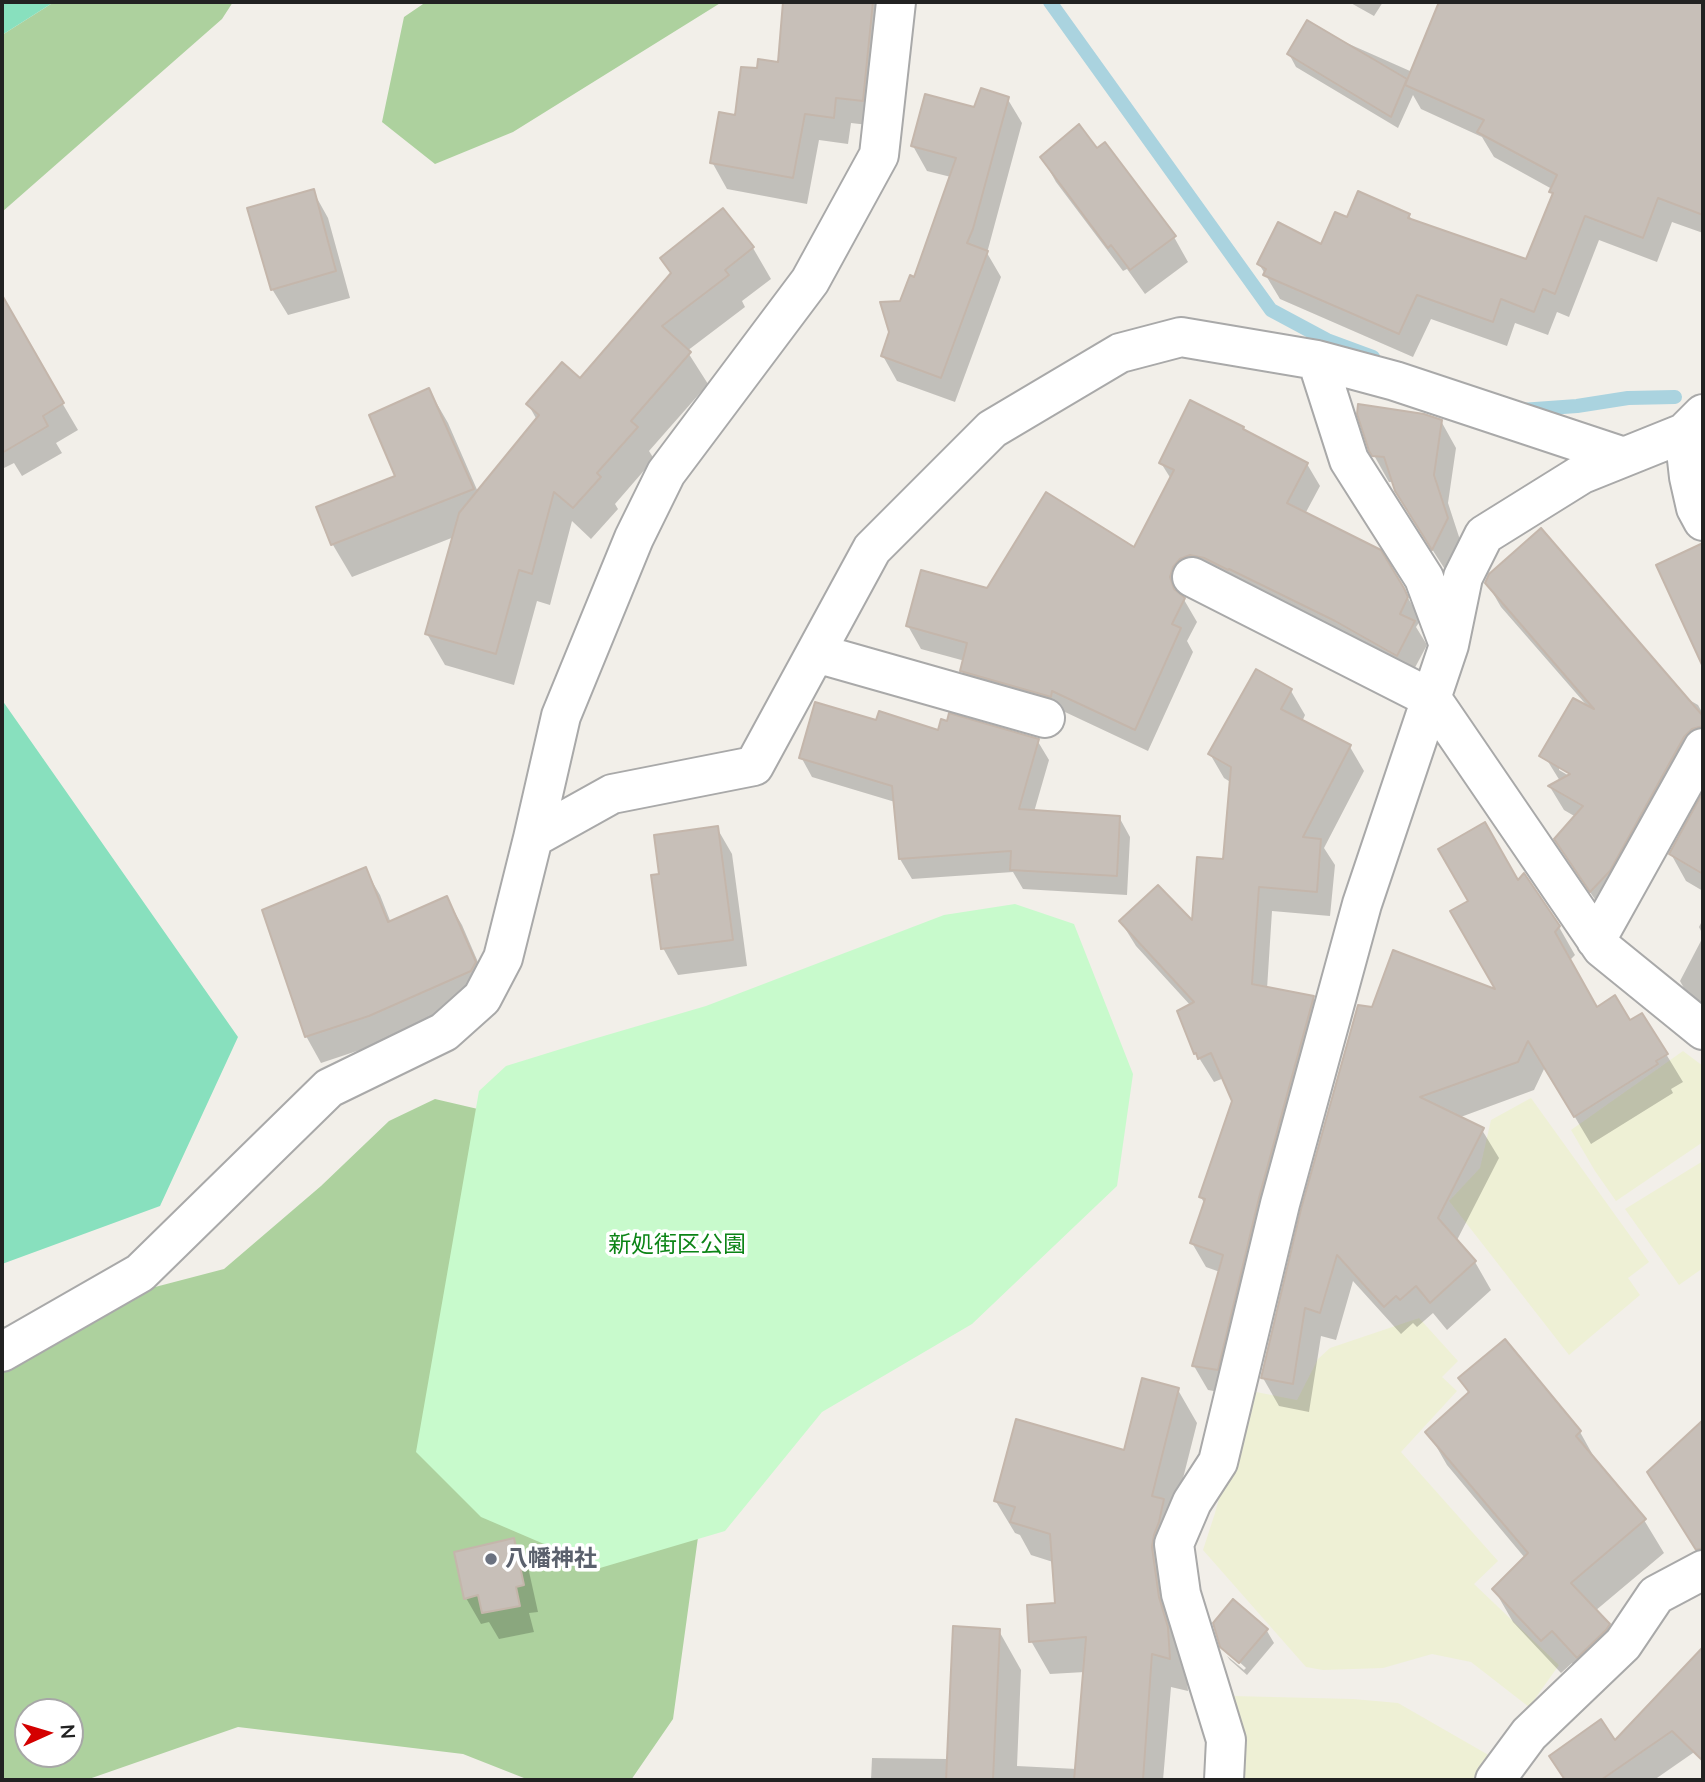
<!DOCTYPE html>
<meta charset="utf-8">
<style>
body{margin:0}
#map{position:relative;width:1705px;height:1782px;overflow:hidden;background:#f2efe9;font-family:Lato,sans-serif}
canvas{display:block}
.frame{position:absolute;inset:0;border:4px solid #222;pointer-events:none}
.north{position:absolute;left:14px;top:1698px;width:70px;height:70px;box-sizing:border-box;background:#fff;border:2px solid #a7a7a7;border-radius:50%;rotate:86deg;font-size:19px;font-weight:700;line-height:28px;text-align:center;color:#222}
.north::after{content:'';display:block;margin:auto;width:24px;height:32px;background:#d40000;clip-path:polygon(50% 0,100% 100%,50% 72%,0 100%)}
</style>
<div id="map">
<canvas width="1705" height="1782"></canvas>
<div class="frame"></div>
<div class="north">N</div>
</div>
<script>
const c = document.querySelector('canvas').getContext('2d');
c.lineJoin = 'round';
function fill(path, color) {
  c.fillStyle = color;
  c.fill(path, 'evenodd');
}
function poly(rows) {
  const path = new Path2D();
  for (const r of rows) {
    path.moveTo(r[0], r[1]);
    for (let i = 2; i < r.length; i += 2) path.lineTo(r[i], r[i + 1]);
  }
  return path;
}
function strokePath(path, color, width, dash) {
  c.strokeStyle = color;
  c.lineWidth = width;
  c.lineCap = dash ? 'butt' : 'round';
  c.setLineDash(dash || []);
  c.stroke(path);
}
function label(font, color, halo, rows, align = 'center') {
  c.font = font + ' Lato,"Noto Sans JP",sans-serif';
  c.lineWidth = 7;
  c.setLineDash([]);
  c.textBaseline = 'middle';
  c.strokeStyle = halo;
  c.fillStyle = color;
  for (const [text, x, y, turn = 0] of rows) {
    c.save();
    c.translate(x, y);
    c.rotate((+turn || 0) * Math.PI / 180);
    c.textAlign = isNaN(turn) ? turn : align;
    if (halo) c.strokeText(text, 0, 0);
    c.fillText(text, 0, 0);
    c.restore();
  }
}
fill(poly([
 [1683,1051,1703,1066,1703,1142,1616,1201,1595,1171,1571,1130],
 [1531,1098,1649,1262,1628,1278,1640,1295,1569,1355,1449,1201,1480,1168,1491,1120],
 [1703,1161,1703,1268,1679,1285,1625,1209],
 [1419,1318,1458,1361,1442,1377,1457,1391,1401,1452,1498,1561,1474,1584,1559,1665,1529,1707,1471,1662,1432,1654,1383,1668,1323,1670,1306,1667,1203,1550,1215,1513,1232,1452,1256,1392,1297,1400,1318,1359,1330,1348],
 [1232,1696,1353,1699,1398,1703,1492,1757,1475,1780,1239,1780]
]), '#eef0d5');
fill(poly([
 [54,2,233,2,222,19,2,212,2,35],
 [426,2,722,2,513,132,435,164,382,122,404,17],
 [435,1099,615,1141,856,1330,699,1530,673,1719,631,1780,529,1780,463,1754,238,1727,86,1780,2,1780,2,1327,224,1269,321,1186,389,1121],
 [28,1712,70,1712,70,1754,28,1754]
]), '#add19e');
fill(poly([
 [1015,904,1074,924,1133,1074,1117,1186,972,1324,822,1412,725,1531,600,1568,481,1517,416,1452,479,1091,506,1066,590,1040,706,1006,944,915]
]), '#c8facc');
fill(poly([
 [2,2,54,2,2,35],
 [2,700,238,1037,160,1206,2,1264]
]), '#88e0be');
fill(poly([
 [785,2,885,2,877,126,851,123,848,144,819,140,807,204,727,189,712,162,737,117,759,70,780,64],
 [1349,2,1383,2,1374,16],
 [1441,2,1694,2,1703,5,1703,233,1672,222,1657,262,1599,240,1569,317,1557,312,1548,335,1515,323,1507,346,1431,319,1413,357,1280,299,1259,264,1322,247,1348,219,1409,215,1413,222,1527,261,1554,196,1551,191,1552,189,1494,157,1482,137,1421,109,1413,95,1398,128,1296,67,1289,54,1306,25,1410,71,1411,74],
 [1007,98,1022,123,987,253,1001,277,955,402,897,381,883,356,901,302,915,279,951,177,927,171,913,146,975,109],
 [1105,144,1174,237,1188,262,1145,294,1127,269,1123,271,1056,182,1042,157,1097,150],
 [313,191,328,218,350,298,288,315,272,289],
 [723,211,753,248,771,279,742,301,745,307,687,351,708,384,649,451,654,459,615,504,618,509,591,539,572,521,550,605,537,601,514,685,445,665,427,634,454,537,352,577,333,545,319,508,397,477,429,390,448,423,478,492,537,420,528,404,580,380,672,276,662,259],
 [37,360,78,430,56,443,62,453,22,476,14,463,2,469,2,380],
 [1441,421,1456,448,1448,503,1462,546,1448,574,1412,518,1394,482,1389,482,1371,450],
 [1243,428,1246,433,1307,464,1320,486,1305,514,1403,589,1416,612,1420,621,1416,627,1427,645,1410,677,1185,589,1183,598,1197,622,1187,641,1193,652,1148,751,1065,712,1063,718,975,693,962,671,965,661,921,649,908,626,988,590,1135,549,1171,479,1161,463],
 [1487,583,1698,705,1703,714,1703,746,1605,914,1570,863,1556,839,1576,817,1564,810,1550,787,1560,781,1547,760,1589,708,1501,607],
 [1559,766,1578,777,1576,780,1559,770],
 [1256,671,1291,691,1305,715,1302,722,1350,747,1364,771,1324,848,1335,865,1330,916,1272,911,1267,989,1313,998,1327,1022,1231,1394,1208,1390,1194,1366,1220,1272,1206,1267,1192,1243,1205,1205,1201,1197,1234,1101,1224,1078,1214,1082,1196,1053,1179,1012,1191,1006,1136,946,1121,922,1193,924,1224,861,1232,783,1224,778,1210,754],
 [878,722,939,732,1037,740,1049,760,1034,812,1119,817,1130,837,1127,895,1023,889,1013,872,912,879,900,859,895,802,812,777,801,757],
 [1703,796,1703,891,1686,881,1671,854],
 [717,828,732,854,747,966,678,975,663,948,661,876],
 [365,869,380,895,391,923,447,899,462,925,490,990,384,1042,321,1063,306,1036],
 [1517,883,1559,927,1575,955,1569,961,1597,1009,1630,1022,1666,1054,1683,1082,1671,1089,1673,1093,1591,1144,1545,1067,1534,1090,1458,1118,1482,1130,1499,1158,1456,1242,1475,1262,1491,1290,1447,1330,1433,1313,1417,1327,1413,1323,1401,1334,1353,1281,1336,1340,1321,1336,1309,1412,1279,1406,1263,1378,1373,1009,1499,992],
 [1703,919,1703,935,1699,927],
 [1703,937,1703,1014,1695,1008,1680,981],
 [1505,1341,1580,1432,1599,1466,1644,1520,1664,1553,1595,1611,1609,1625,1628,1658,1597,1690,1572,1663,1561,1673,1513,1622,1494,1589,1525,1558,1447,1465,1428,1432,1469,1394,1460,1379],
 [1178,1390,1197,1423,1173,1518,1188,1691,1171,1687,1163,1780,871,1780,872,1758,948,1759,999,1631,1021,1670,1017,1766,1077,1769,1085,1672,1050,1674,1031,1641,1056,1605,1053,1562,1031,1555,1020,1535,1015,1533,995,1500,1126,1452],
 [1703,1422,1703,1560,1649,1473],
 [513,1540,528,1567,538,1612,529,1613,534,1632,499,1639,489,1622,481,1624,466,1598],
 [1233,1601,1267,1631,1274,1643,1247,1675,1230,1660,1227,1656,1244,1670,1246,1668,1224,1648],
 [1689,1665,1703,1679,1703,1746,1654,1780,1565,1780,1551,1757,1615,1743]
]), '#0003');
strokePath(poly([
 [1050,2,1271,310,1327,340,1373,357],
 [1521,410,1577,406,1628,398,1675,397]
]), '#aad3df', 14);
const building = poly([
 [783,2,873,2,863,101,836,98,834,118,805,114,793,178,710,163,719,112,735,115,741,67,757,68,758,59,778,62,783,2],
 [1439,2,1703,2,1703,215,1658,198,1643,238,1585,216,1555,294,1543,289,1534,312,1501,299,1493,322,1417,295,1399,334,1263,275,1266,269,1257,264,1278,222,1321,244,1335,212,1347,217,1358,191,1410,214,1408,218,1526,259,1553,193,1549,192,1557,175,1477,132,1484,120,1405,85,1439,2],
 [1307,20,1407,79,1391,117,1287,54,1307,20],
 [981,88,1009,97,973,229,967,243,988,251,941,378,881,356,889,332,880,302,900,301,910,275,914,277,956,158,911,146,925,94,974,107,981,88],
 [1079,124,1097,148,1105,142,1176,236,1130,270,1111,245,1108,248,1040,157,1079,124],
 [314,189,336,271,271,290,247,208,314,189],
 [723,208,754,247,725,270,729,275,662,326,691,352,631,421,638,427,597,473,601,477,573,508,554,492,532,574,519,570,496,654,425,634,459,513,539,415,526,404,562,362,580,378,671,273,660,258,723,208],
 [2,295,64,403,43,416,48,426,2,453,2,295],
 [429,388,474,489,331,545,316,507,395,476,369,415,429,388],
 [1190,400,1244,427,1243,429,1308,463,1287,503,1381,550,1404,588,1408,597,1400,614,1415,621,1397,656,1335,621,1229,569,1228,570,1204,558,1190,555,1180,559,1173,567,1170,577,1174,589,1185,598,1172,624,1181,628,1135,730,1052,691,1051,697,960,671,967,643,906,626,921,570,987,588,1046,492,1134,547,1174,470,1159,463,1190,400],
 [1358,404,1424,414,1442,420,1434,475,1448,518,1432,550,1395,491,1384,457,1372,456,1369,451,1357,414,1358,404],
 [1541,528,1703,716,1703,726,1692,729,1684,737,1610,871,1590,892,1554,839,1583,806,1548,786,1570,774,1539,756,1573,698,1594,709,1485,583,1489,574,1541,528],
 [1703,543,1703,667,1656,565,1703,543],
 [1256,669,1292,689,1281,709,1351,745,1303,837,1321,839,1317,892,1259,887,1252,984,1314,996,1259,1198,1218,1370,1192,1366,1223,1255,1190,1243,1205,1199,1199,1197,1232,1101,1211,1053,1198,1059,1196,1053,1194,1054,1177,1011,1194,1002,1119,921,1158,885,1192,920,1197,857,1223,859,1231,767,1208,754,1256,669],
 [815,702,876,720,879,711,938,730,941,719,947,721,949,713,1039,739,1019,809,1120,816,1117,876,1010,870,1011,851,899,859,892,786,799,758,815,702],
 [1703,792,1703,874,1669,854,1703,792],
 [1485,822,1518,880,1524,873,1560,926,1555,932,1597,1007,1615,995,1630,1020,1642,1013,1668,1054,1656,1061,1658,1064,1574,1117,1528,1041,1518,1062,1420,1097,1484,1128,1438,1218,1476,1261,1430,1303,1416,1286,1400,1300,1396,1296,1384,1307,1337,1255,1320,1313,1305,1308,1293,1384,1261,1378,1301,1209,1358,1005,1372,1007,1393,950,1495,989,1450,911,1468,901,1438,849,1485,822],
 [718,826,733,940,661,949,651,875,659,874,654,835,718,826],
 [366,867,388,922,447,896,476,962,471,971,369,1016,305,1037,262,910,366,867],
 [1505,1339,1581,1431,1576,1436,1646,1519,1571,1583,1610,1624,1606,1630,1577,1658,1552,1631,1541,1641,1492,1589,1528,1553,1425,1432,1469,1392,1458,1378,1505,1339],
 [1142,1378,1179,1388,1152,1496,1164,1499,1159,1522,1154,1535,1152,1547,1159,1597,1168,1627,1170,1659,1152,1654,1143,1780,1074,1780,1086,1637,1029,1642,1027,1605,1055,1603,1050,1534,1010,1522,1015,1507,994,1501,1016,1419,1124,1450,1142,1378],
 [1703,1420,1703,1548,1696,1550,1647,1472,1703,1420],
 [514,1538,524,1585,516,1587,520,1606,482,1613,478,1595,464,1599,454,1552,514,1538],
 [1233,1599,1268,1629,1239,1663,1220,1647,1213,1623,1233,1599],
 [953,1626,1000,1629,993,1780,946,1780,953,1626],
 [1703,1647,1703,1761,1672,1731,1601,1780,1565,1780,1549,1756,1601,1719,1615,1740,1703,1647]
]);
fill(building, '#c7bfb8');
strokePath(building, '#c4b6ab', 2);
const minor = poly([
 [1317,360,1395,381,1624,457],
 [1684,433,1689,477,1696,508,1703,521],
 [1192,577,1432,699,1602,948,1703,1030],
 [816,653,1045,718],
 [533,838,612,794,754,766,872,549,992,429,1120,353,1181,337,1317,360,1349,460,1424,578,1449,645],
 [1596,940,1703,748],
 [2,1352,140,1273,329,1088,444,1032,482,998,503,958,533,838,561,716,634,538,666,473,810,281,879,155,896,2],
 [1224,1780,1226,1740,1181,1594,1174,1544,1192,1502,1218,1462,1280,1204,1362,904,1449,645,1463,577,1484,535,1582,474,1684,433,1703,414],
 [1495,1780,1529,1734,1623,1644,1656,1595,1703,1570]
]);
strokePath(minor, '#a9a9a9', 42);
strokePath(minor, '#fff', 38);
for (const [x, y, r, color] of [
 [491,1559,7,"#6b7280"]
]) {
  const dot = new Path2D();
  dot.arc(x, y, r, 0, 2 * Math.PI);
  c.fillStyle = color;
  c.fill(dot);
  strokePath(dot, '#fff', 2.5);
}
label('23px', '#0c8416', '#fff', [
 ["新処街区公園",677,1245]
]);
label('bold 23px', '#5b616d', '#fff', [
 ["八幡神社",505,1559]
], 'left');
</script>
